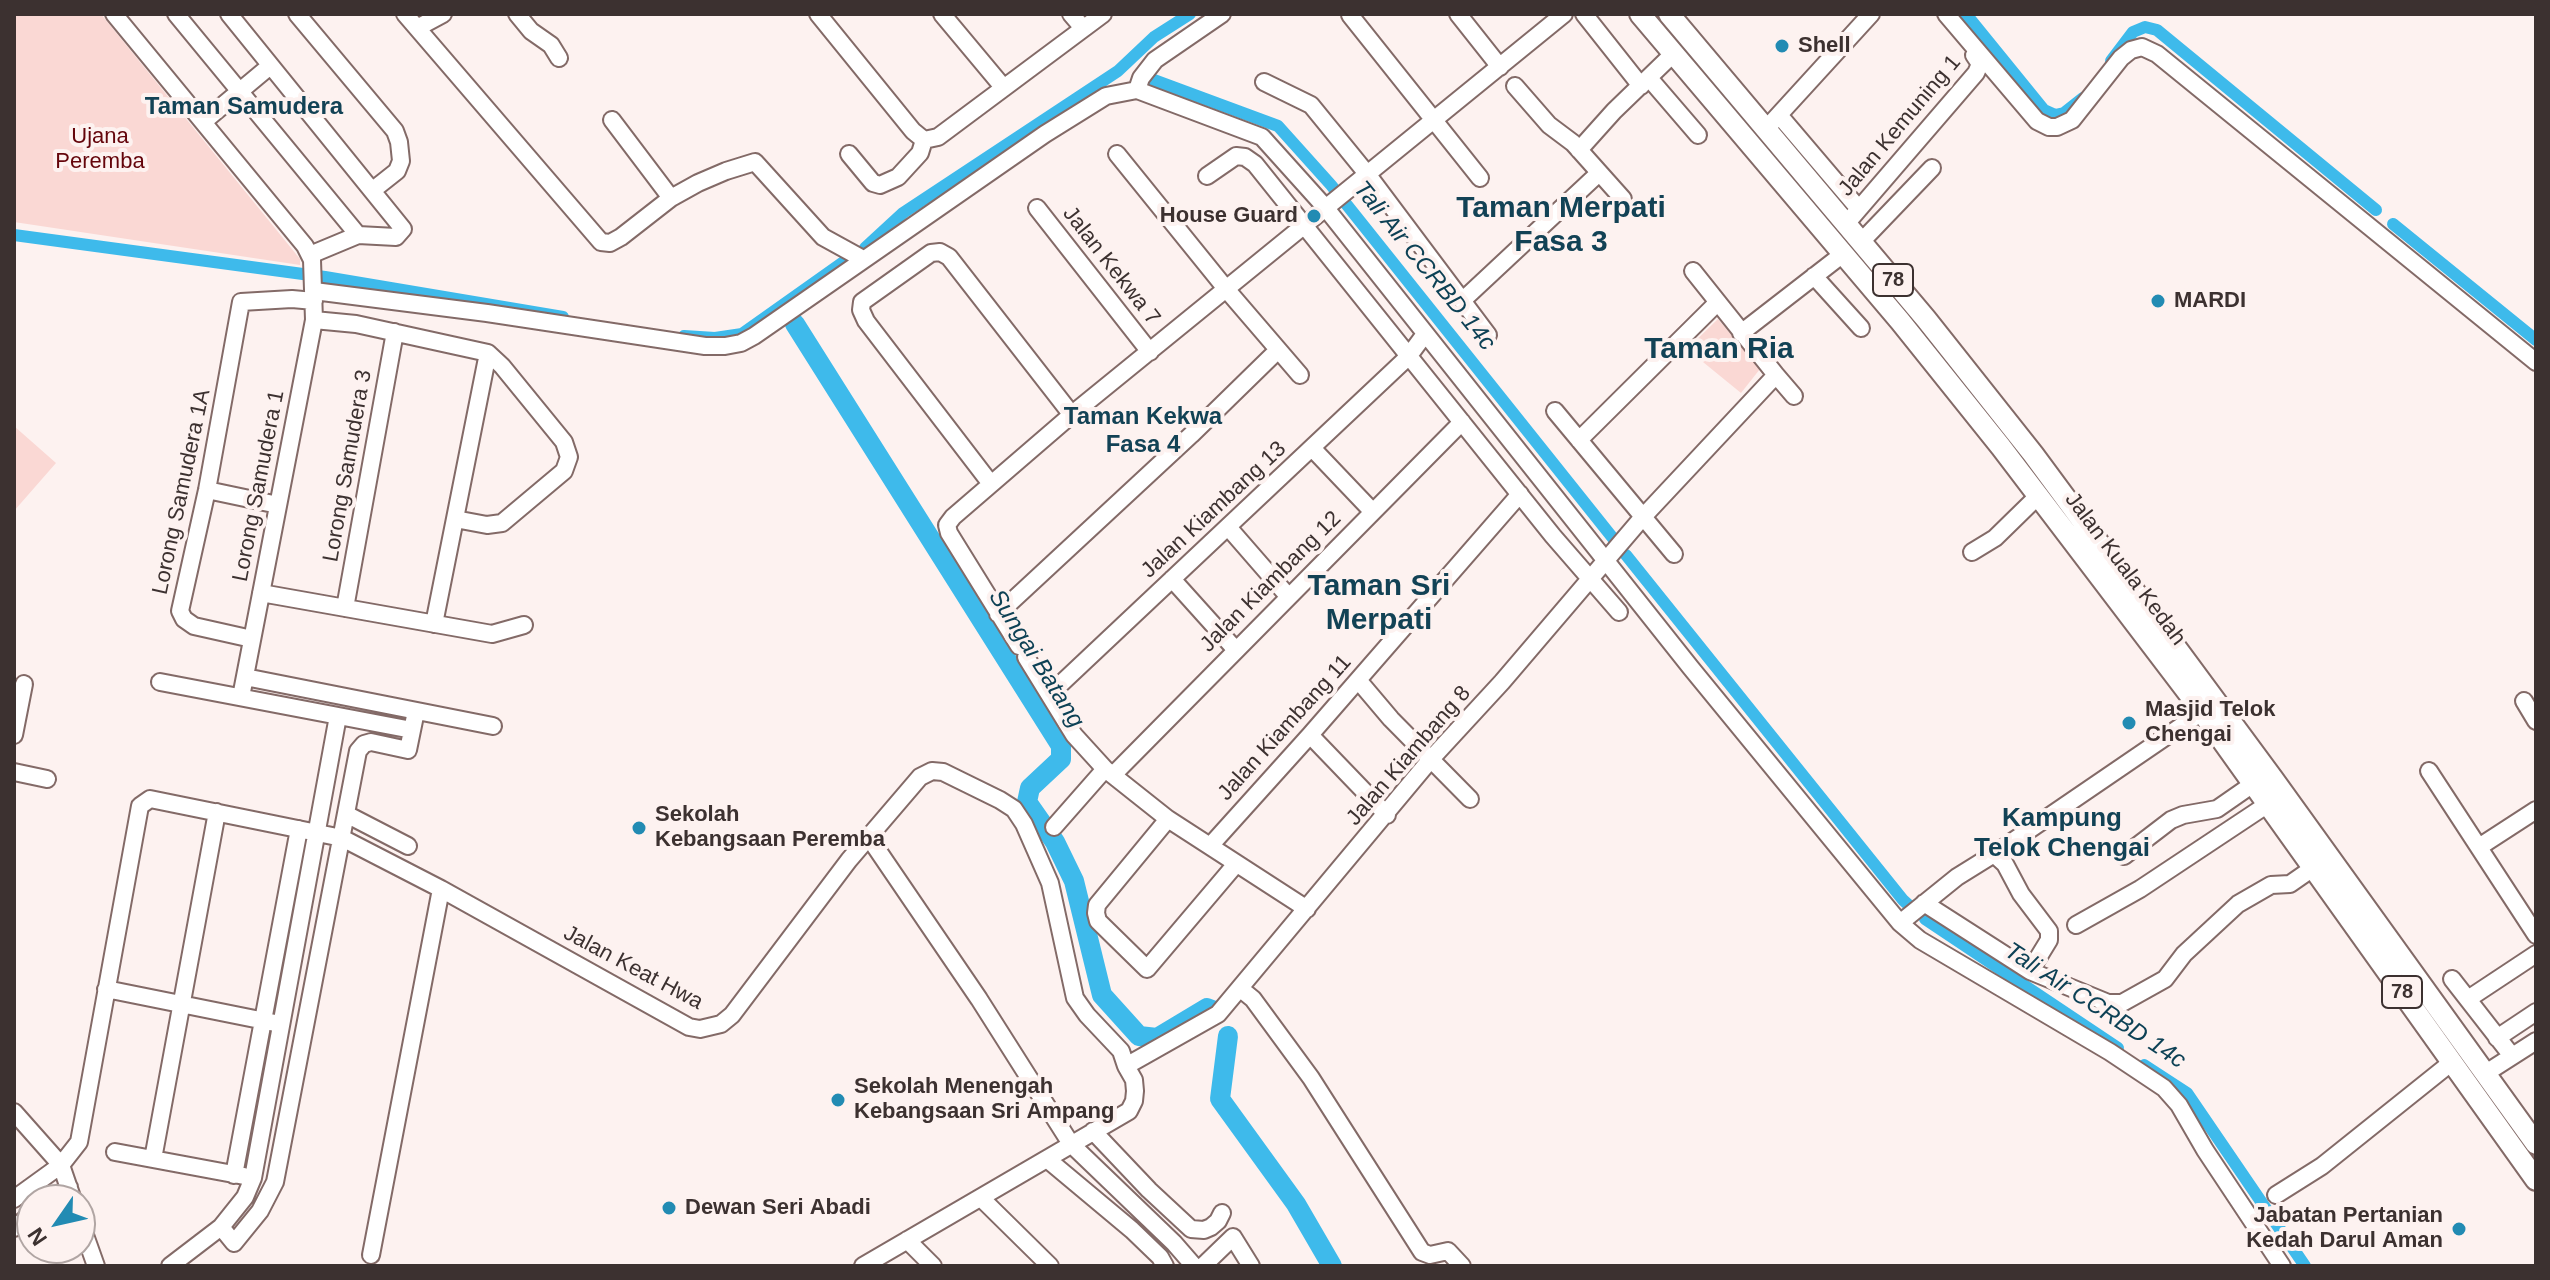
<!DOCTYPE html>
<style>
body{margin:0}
#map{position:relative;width:2550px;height:1280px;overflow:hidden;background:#fdf2f0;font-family:Arial,sans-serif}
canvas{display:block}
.frame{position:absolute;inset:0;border:16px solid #3c3130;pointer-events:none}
.north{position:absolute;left:16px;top:1184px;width:80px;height:80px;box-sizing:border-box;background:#fdf2f0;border:2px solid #b0a5a3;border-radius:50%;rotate:236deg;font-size:22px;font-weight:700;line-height:32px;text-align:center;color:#3c3130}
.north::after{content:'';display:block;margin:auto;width:28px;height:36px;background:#228bb3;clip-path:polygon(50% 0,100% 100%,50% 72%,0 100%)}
</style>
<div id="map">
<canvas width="2550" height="1280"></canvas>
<div class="frame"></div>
<div class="north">N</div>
</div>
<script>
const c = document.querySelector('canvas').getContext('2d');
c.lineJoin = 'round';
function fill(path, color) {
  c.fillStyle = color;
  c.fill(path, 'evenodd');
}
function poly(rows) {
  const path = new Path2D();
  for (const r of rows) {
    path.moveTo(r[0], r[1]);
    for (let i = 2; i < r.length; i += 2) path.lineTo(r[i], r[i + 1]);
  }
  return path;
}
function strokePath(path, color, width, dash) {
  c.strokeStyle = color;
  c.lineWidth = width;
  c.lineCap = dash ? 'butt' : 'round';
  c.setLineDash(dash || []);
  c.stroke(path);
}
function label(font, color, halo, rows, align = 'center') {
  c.font = font + ' Arial,sans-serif';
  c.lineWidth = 8;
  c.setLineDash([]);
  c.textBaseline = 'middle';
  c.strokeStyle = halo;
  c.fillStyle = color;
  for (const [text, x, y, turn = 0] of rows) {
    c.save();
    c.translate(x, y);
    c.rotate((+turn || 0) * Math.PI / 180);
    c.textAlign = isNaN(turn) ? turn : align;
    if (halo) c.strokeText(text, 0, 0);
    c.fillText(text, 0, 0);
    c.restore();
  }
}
fill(poly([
 [14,14,101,14,300,259,300,265,14,222],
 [1718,319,1760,369,1741,393,1687,349],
 [14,426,56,463,14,511]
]), '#fad8d4');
strokePath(poly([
 [1966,14,2044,110,2055,115,2064,113,2083,98],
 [2111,61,2133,32,2145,27,2157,30,2376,210],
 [1151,79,1278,126,1331,185,1616,542],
 [2393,224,2536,340],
 [14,235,325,277,563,317],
 [865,248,903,213,1118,71,1154,37,1190,14],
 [684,336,715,338,742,334,845,261],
 [1626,555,1903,900,1914,910],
 [1925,919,2118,1048],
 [2144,1065,2187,1093,2305,1266]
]), '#3ebaeb', 12);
strokePath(poly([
 [795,324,1061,746,1061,759,1030,788,1027,802,1055,842,1074,881,1102,995,1139,1036,1157,1038,1207,1008,1215,1011],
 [1228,1036,1220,1099,1296,1204,1332,1266]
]), '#3ebaeb', 20);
const minor = poly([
 [114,14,305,246,312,260,314,320,241,697],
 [176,14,358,235],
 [229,14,403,229,396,237,358,235,310,255],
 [297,14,395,131,399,142,401,161,397,171,373,190],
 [405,14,601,242,610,243,621,237,671,198,698,183,726,171,755,162,823,237,863,259],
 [517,14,531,31,551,45,559,58],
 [818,14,913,131,924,140,938,137,1103,14],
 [942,14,1003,87],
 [1071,14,1083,28],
 [1458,14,1500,67],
 [1584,14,1641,86],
 [1946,14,2037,121,2049,127,2057,127,2072,120,2121,58,2131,50,2142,47,2157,54,2536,362],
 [1350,15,1480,178],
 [417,28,443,14],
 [1649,78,1698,135],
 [1264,82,1311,105,1368,175,1488,335],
 [1515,86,1549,125,1573,143,1623,199],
 [1137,90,1141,78,1155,60,1222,14],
 [1779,115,1859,209],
 [612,120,671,198],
 [203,122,270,66],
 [1765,130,1871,14],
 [1579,150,1614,111,1673,54],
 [849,154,873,183,880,185,898,177,920,153,924,140],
 [1117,154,1227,290,1300,375],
 [1207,176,1236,156,1245,157,1255,164,1553,536,1619,612],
 [1037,208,1150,352],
 [1846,224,1976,73,1980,64,1974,55],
 [1861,242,1932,168],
 [1814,276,1861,328],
 [314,291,487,313,705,346,725,346,741,343,754,336,1045,134,1106,96,1137,90,1262,137,1325,207,1691,668,1900,923,1920,940,2110,1052,2164,1088,2179,1105,2205,1150,2282,1266],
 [1463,300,1599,173],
 [314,320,356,324,488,353,502,366,564,442,569,457,564,471,502,523,487,525,455,519],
 [1741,333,1843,254],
 [1776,375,1794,396],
 [1555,411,1674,554],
 [1579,440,1717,303],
 [1312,448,1372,511],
 [991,484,866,321,861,310,862,302,931,253,940,252,949,257,1072,415],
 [207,490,278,505],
 [1228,527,1288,596],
 [1972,552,1995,538,2039,495],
 [1172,579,1235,649],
 [261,593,492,634,524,625],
 [345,608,395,332],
 [998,614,1191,435,1277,351],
 [434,624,488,353],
 [252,639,194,626,184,619,180,611,207,490,241,302,292,299,314,301],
 [1019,646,949,533,947,525,953,517,1076,411,1564,14],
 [1026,657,1074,735,1105,769,1168,819,1307,909],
 [245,677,493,726],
 [1358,680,1391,719,1470,799],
 [160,682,412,730],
 [1050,694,1408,357,1425,334],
 [2524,701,2536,721],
 [14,735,24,684],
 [1310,735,1387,815],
 [2429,771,2536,935],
 [14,772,47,779],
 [1113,775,1462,422],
 [346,814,408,846],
 [1168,819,1097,905,1096,913,1098,921,1147,969,1236,864],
 [1054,827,1105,769],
 [868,836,979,999,1071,1144,1174,1243,1194,1266],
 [1210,846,1310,735,1520,494],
 [2479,847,2536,810],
 [1994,854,2005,864,2021,894,2049,931,2049,940,2030,971],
 [2124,856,2171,820,2183,815,2217,809,2253,784],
 [1924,903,2030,971,2108,1003,2122,1003,2165,979,2184,954,2238,904,2271,885,2290,884,2313,868],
 [1900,923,1957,877,1994,854,2202,712],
 [2076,925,2140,889,2268,804],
 [2452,979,2512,1056],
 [106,989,275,1023],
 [1242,990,1253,999,1311,1078,1422,1252,1430,1255,1448,1251,1462,1266],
 [2468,999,2536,954],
 [2497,1038,2536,1012],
 [2486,1073,2536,1041],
 [14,1112,61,1165,73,1200],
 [1093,1131,1149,1190,1191,1229,1204,1230,1211,1227,1218,1221,1222,1213],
 [115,1152,244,1176],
 [153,1159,217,812],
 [1047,1159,1132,1230,1160,1257,1165,1266],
 [234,1175,299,829],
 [2276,1195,2322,1166,2452,1062],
 [981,1198,1050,1266],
 [14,1199,61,1165,79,1142,140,806,150,799,342,838,441,889,689,1027,700,1029,721,1024,732,1015,849,860,920,777,932,771,943,772,1000,800,1014,809,1024,824,1050,883,1075,998,1087,1015,1121,1051,1126,1066,1218,1014,1431,759,1502,682,1642,518,1776,375,1693,271],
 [52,1200,69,1187],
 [80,1221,96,1266],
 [221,1227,234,1243,260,1211,275,1182,358,751,364,744,371,742,408,750,416,711],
 [14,1228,32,1214],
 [907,1240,933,1266],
 [371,1255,441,889],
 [170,1266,221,1227,245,1197,253,1178,338,716],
 [863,1266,1129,1111,1134,1101,1135,1091,1134,1080,1126,1066],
 [1203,1266,1233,1237,1251,1266]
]);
const major = poly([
 [1640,14,1900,321,2001,447,2189,694,2536,1180],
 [1669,14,1926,319,2033,454,2273,779,2536,1144]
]);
strokePath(minor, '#836a67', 20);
strokePath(major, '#836a67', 24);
strokePath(minor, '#fff', 16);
strokePath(major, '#fff', 20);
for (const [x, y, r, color] of [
 [1782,46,8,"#228bb3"],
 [1314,216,8,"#228bb3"],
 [2158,301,8,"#228bb3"],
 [2129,723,8,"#228bb3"],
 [639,828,8,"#228bb3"],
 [838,1100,8,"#228bb3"],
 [669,1208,8,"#228bb3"],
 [2459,1229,8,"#228bb3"]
]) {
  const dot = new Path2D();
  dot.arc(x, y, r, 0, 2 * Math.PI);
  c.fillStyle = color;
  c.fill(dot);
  strokePath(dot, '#fdf2f0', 3);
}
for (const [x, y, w] of [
 [1893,280,40],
 [2402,992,40]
]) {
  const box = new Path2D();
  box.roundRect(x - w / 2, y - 16, w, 32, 6);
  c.fillStyle = '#fdf2f0';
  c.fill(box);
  strokePath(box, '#3c3130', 2);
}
label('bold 20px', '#3c3130', null, [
 ["78",1893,280],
 ["78",2402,992]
]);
label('bold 22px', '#3c3130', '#fdf2f0', [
 ["Shell",1798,46],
 ["House Guard",1298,216,"right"],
 ["MARDI",2174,301],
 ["Masjid Telok",2145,710],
 ["Chengai",2145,735],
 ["Sekolah",655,815],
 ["Kebangsaan Peremba",655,840],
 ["Sekolah Menengah",854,1087],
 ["Kebangsaan Sri Ampang",854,1112],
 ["Dewan Seri Abadi",685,1208],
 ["Jabatan Pertanian",2443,1216,"right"],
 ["Kedah Darul Aman",2443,1241,"right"]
], 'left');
label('22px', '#3c3130', '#fdf2f0', [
 ["Jalan Kemuning 1",1900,126,-50],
 ["Jalan Kekwa 7",1111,266,52],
 ["Lorong Samudera 3",348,466,-80],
 ["Lorong Samudera 1",259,486,-79],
 ["Lorong Samudera 1A",182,492,-78],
 ["Jalan Kiambang 13",1214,510,-43],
 ["Jalan Kuala Kedah",2125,569,53],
 ["Jalan Kiambang 12",1271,582,-45],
 ["Jalan Kiambang 11",1285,728,-48],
 ["Jalan Kiambang 8",1409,756,-49],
 ["Jalan Keat Hwa",633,968,28]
]);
label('22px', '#64050b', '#fdf2f0', [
 ["Ujana",100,137],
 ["Peremba",100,162]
]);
label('bold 24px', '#124255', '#fdf2f0', [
 ["Taman Samudera",244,107],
 ["Taman Kekwa",1143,417],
 ["Fasa 4",1143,445]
]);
label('italic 24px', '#0d4155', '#fdf2f0', [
 ["Tali Air CCRBD 14c",1424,266,51],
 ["Sungai Batang",1036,659,58],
 ["Tali Air CCRBD 14c",2095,1006,33]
]);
label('bold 26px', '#124255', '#fdf2f0', [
 ["Kampung",2062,819],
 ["Telok Chengai",2062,849]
]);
label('bold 30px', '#124255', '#fdf2f0', [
 ["Taman Merpati",1561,209],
 ["Fasa 3",1561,243],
 ["Taman Ria",1719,350],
 ["Taman Sri",1379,587],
 ["Merpati",1379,621]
]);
</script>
